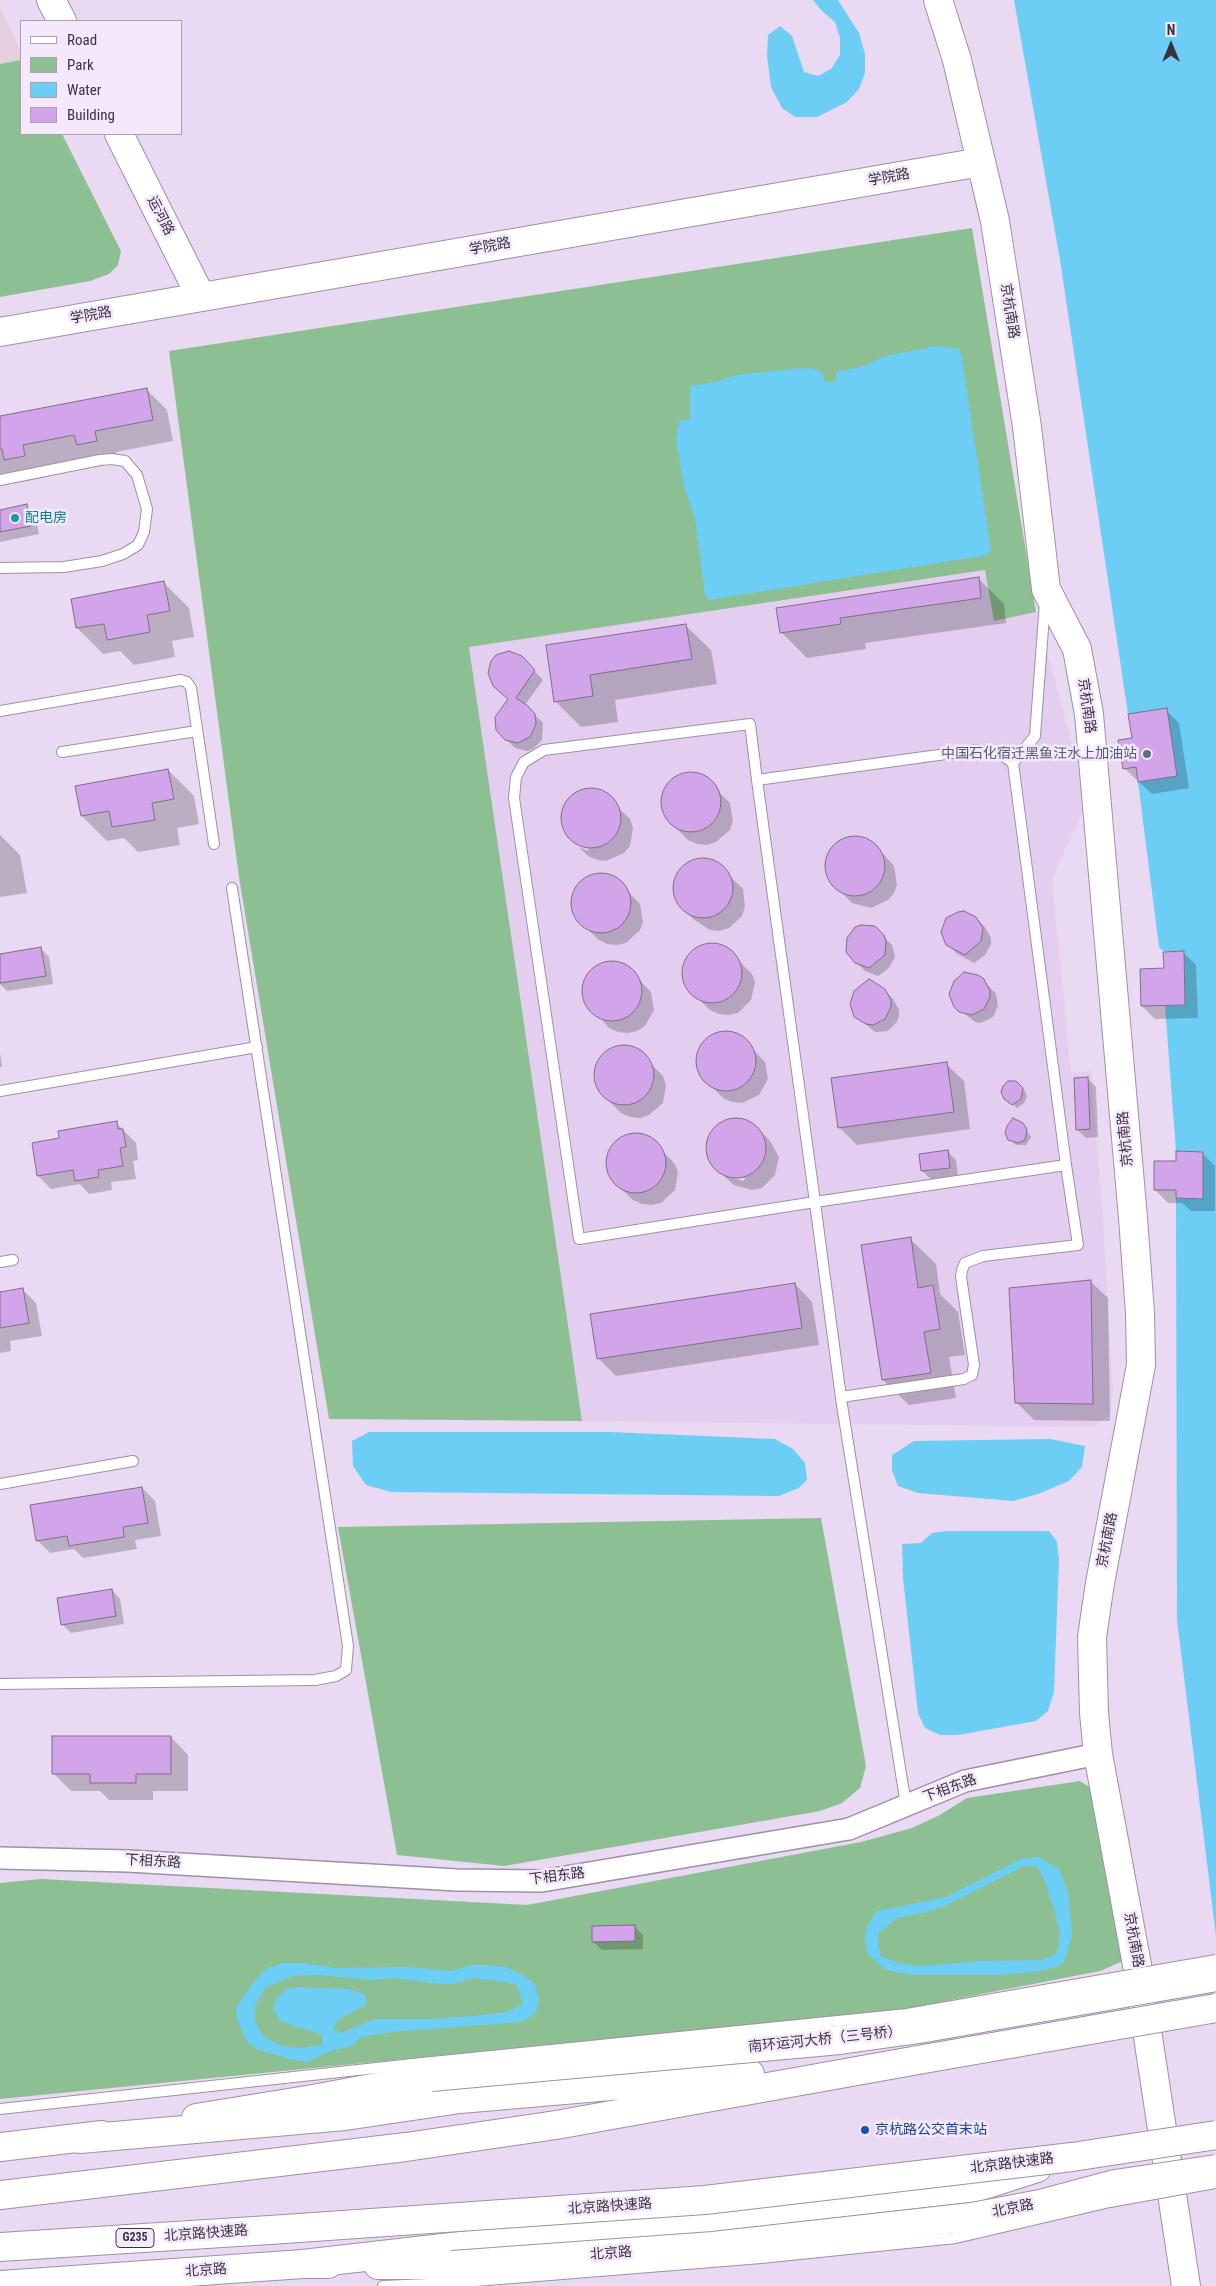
<!DOCTYPE html>
<meta charset="utf-8">
<style>
body{margin:0}
#map{position:relative;width:1216px;height:2286px;overflow:hidden;background:#ead9f3;font-family:"Roboto Condensed",sans-serif}
canvas{display:block}
.legend{position:absolute;left:20px;top:20px;width:162px;height:115px;box-sizing:border-box;background:#f5e8fd;border:1px solid #aaa0b0;margin:0;padding:6px 9px;list-style:none;font-size:15px;color:#39333d}
.legend li{display:flex;align-items:center;gap:10px;height:25px}
.legend b{width:25px;border:1px solid #aaa0b0}
.north{position:absolute;left:1146px;top:20px;width:50px;height:50px;-webkit-text-stroke:4px #f5e8fd;paint-order:stroke;rotate:0deg;font-size:14px;font-weight:700;line-height:20px;text-align:center;color:#39333d}
.north::after{content:'';display:block;margin:auto;width:18px;height:22px;background:#39333d;clip-path:polygon(50% 0,100% 100%,50% 72%,0 100%)}
</style>
<div id="map">
<canvas width="1216" height="2286"></canvas>
<ul class="legend">
<li><b style="height:6px;background:#fff"></b>Road</li>
<li><b style="height:14px;background:#8cbf91"></b>Park</li>
<li><b style="height:14px;background:#6ccef4"></b>Water</li>
<li><b style="height:14px;background:#d2a5ea"></b>Building</li>
</ul>
<div class="north">N</div>
</div>
<script>
const c = document.querySelector('canvas').getContext('2d');
c.lineJoin = 'round';
function fill(path, color) {
  c.fillStyle = color;
  c.fill(path, 'evenodd');
}
function poly(rows) {
  const path = new Path2D();
  for (const r of rows) {
    if (r.length === 3) {
      path.moveTo(r[0] + r[2], r[1]);
      path.arc(r[0], r[1], r[2], 0, 2 * Math.PI);
      continue;
    }
    path.moveTo(r[0], r[1]);
    for (let i = 2; i < r.length; i += 2) path.lineTo(r[i], r[i + 1]);
  }
  return path;
}
function strokePath(path, color, width, dash) {
  c.strokeStyle = color;
  c.lineWidth = width;
  c.lineCap = dash ? 'butt' : 'round';
  c.setLineDash(dash || []);
  c.stroke(path);
}
function label(font, color, halo, rows, align = 'center') {
  c.font = font + ' "Roboto Condensed","Noto Sans SC",sans-serif';
  c.lineWidth = 5;
  c.setLineDash([]);
  c.textBaseline = 'middle';
  c.strokeStyle = halo;
  c.fillStyle = color;
  for (const [text, x, y, turn = 0] of rows) {
    c.save();
    c.translate(x, y);
    c.rotate((+turn || 0) * Math.PI / 180);
    c.textAlign = isNaN(turn) ? turn : align;
    if (halo) c.strokeText(text, 0, 0);
    c.fillText(text, 0, 0);
    c.restore();
  }
}
fill(poly([
 [986,570,994,621,1036,612,1088,801,1052,878,1071,1073,1091,1071,1104,1233,1113,1394,1110,1414,1094,1427,582,1421,469,647]
]), '#e3ceef');
fill(poly([
 [0,7,21,53,21,60,0,64]
]), '#e4cfdd');
fill(poly([
 [21,60,21,134,62,134,121,251,118,265,109,274,90,281,0,297,0,64],
 [972,228,1036,612,994,621,985,570,469,647,582,1421,329,1419,239,877,169,351],
 [821,1518,866,1766,860,1788,842,1803,820,1811,504,1866,397,1855,338,1527],
 [1080,1781,1091,1788,1123,1961,1100,1971,900,2010,0,2099,0,1883,41,1879,527,1905,861,1842,912,1828,938,1816,967,1798]
]), '#8cbf91');
fill(poly([
 [813,0,838,0,859,33,865,54,865,73,859,89,847,102,817,117,795,117,782,108,771,87,767,56,768,35,780,26,792,36,804,72,818,76,831,69,840,55,840,38,835,22,822,11],
 [1014,0,1216,0,1216,1936,1177,1620,1176,1198,1202,1198,1203,1152,1176,1151,1165,1006,1185,1005,1184,951,1163,951,1159,947,1138,782,1176,776,1128,714,1060,260],
 [936,346,957,348,961,352,991,551,987,555,709,600,705,595,695,519,684,486,676,441,679,420,690,420,690,386,716,382,736,375,803,368,815,369,822,373,826,382,836,382,836,372,864,366,885,356],
 [369,1432,610,1432,775,1439,793,1449,805,1463,807,1480,799,1488,779,1496,391,1492,366,1485,353,1466,352,1441],
 [1050,1439,1085,1446,1082,1467,1069,1481,1038,1494,1013,1501,918,1493,898,1486,892,1470,892,1455,914,1441],
 [946,1531,1049,1531,1057,1542,1059,1560,1054,1692,1048,1711,1036,1721,958,1735,940,1735,925,1728,918,1713,903,1578,902,1544,921,1543,932,1533],
 [1039,1857,1060,1870,1068,1893,1072,1936,1064,1962,1057,1967,1033,1972,998,1975,912,1975,886,1970,867,1953,865,1938,867,1926,877,1911,946,1897,1021,1859],
 [1024,1866,1036,1866,1044,1879,1054,1910,1060,1933,1057,1952,1049,1958,1038,1960,979,1961,924,1966,903,1964,882,1957,878,1947,878,1934,897,1918,927,1912,947,1905],
 [283,1963,303,1963,336,1968,409,1967,451,1971,472,1965,488,1965,505,1967,522,1974,535,1984,539,2001,536,2013,522,2022,391,2032,361,2037,352,2046,330,2051,308,2062,289,2059,256,2049,246,2040,237,2020,236,2007,255,1980,267,1968],
 [318,1975,370,1980,394,1978,439,1984,455,1984,471,1978,506,1982,516,1985,523,2004,507,2012,473,2016,431,2019,375,2019,341,2033,333,2029,339,2019,366,2005,365,1994,348,1989,297,1987,285,1990,275,2001,274,2010,280,2021,322,2035,322,2045,300,2048,281,2046,263,2036,255,2022,255,2006,265,1988,292,1976]
]), '#6ccef4');
fill(poly([
 [146,389,167,410,173,441,116,452,118,462,99,466,90,457,44,466,46,477,27,481,17,471,0,474,0,417],
 [26,506,35,514,39,534,0,542,0,511],
 [978,578,1004,604,1006,623,865,643,866,649,807,658,781,632],
 [164,583,189,608,194,637,172,641,175,657,134,665,120,651,103,654,77,628,72,600],
 [685,625,711,650,717,684,615,700,618,722,581,727,556,702,547,646],
 [509,652,521,657,543,680,525,705,543,723,542,740,533,749,527,751,515,748,506,739,510,699],
 [1166,710,1179,723,1189,788,1152,794,1124,768,1133,739],
 [168,770,194,796,199,824,177,828,180,845,138,852,124,838,107,841,82,816],
 [685,774,704,777,730,803,733,821,730,830,716,842,707,845,697,844,688,840,667,819,663,810,662,801,664,791,669,783],
 [595,790,603,793,630,819,633,828,630,846,624,853,606,861,597,860,588,856,579,847,588,851,589,849,576,844,567,835,563,827,564,807,569,799,577,793],
 [0,835,20,855,27,893,0,897],
 [859,837,875,845,894,866,897,885,894,893,888,900,871,908,852,903,831,882,827,874,826,864,828,855,833,846,841,841],
 [698,860,716,863,743,889,745,907,742,916,729,928,719,931,710,930,693,919,680,905,676,896,674,887,677,877,682,869],
 [596,875,614,877,640,904,643,922,640,930,626,943,617,945,607,944,599,940,578,920,574,911,572,901,575,892,580,884],
 [958,913,970,914,975,917,985,927,991,938,991,944,985,955,974,963,956,953,947,944],
 [874,927,892,945,895,957,889,968,878,976,865,971,851,957],
 [712,943,725,947,752,974,755,982,751,1000,738,1013,728,1015,719,1014,710,1010,689,990,685,981,686,962,691,954,699,948],
 [40,948,49,957,53,984,7,991,0,984,0,955],
 [1183,952,1196,965,1198,1018,1155,1019,1142,1006],
 [607,963,625,965,651,992,654,1010,645,1026,637,1031,628,1033,618,1032,609,1028,584,999,583,989,590,972],
 [983,980,996,994,998,1006,993,1017,981,1023,975,1022,955,1006],
 [884,990,893,999,899,1010,899,1016,897,1022,888,1031,875,1032,855,1016],
 [730,1032,739,1035,765,1062,768,1079,759,1095,742,1103,732,1102,723,1098,703,1078,698,1069,697,1059,705,1042,712,1036],
 [619,1047,637,1050,663,1076,666,1085,663,1103,649,1115,640,1118,630,1117,621,1113,600,1092,596,1083,597,1064,602,1056],
 [0,1053,2,1067,0,1067],
 [946,1064,964,1081,970,1129,857,1145,839,1127],
 [1087,1078,1096,1087,1098,1137,1086,1138,1077,1129],
 [1021,1086,1025,1091,1027,1097,1024,1103,1017,1108,1003,1095],
 [731,1120,740,1120,757,1127,770,1141,779,1157,775,1175,762,1188,752,1190,734,1185,723,1175,744,1181,745,1178,722,1173,713,1164,709,1156,707,1146,710,1137,715,1129],
 [116,1123,136,1143,138,1160,133,1161,136,1179,111,1182,112,1190,89,1194,80,1184,51,1189,38,1176,60,1139],
 [1022,1124,1031,1137,1026,1145,1016,1145,1007,1136],
 [631,1135,649,1137,675,1164,678,1172,675,1190,661,1203,652,1205,642,1204,633,1200,612,1180,608,1171,609,1152,614,1144],
 [948,1152,956,1160,958,1176,931,1179,922,1171],
 [1202,1153,1215,1166,1215,1211,1191,1211,1182,1203,1168,1203,1155,1190,1177,1162],
 [910,1239,936,1264,940,1294,958,1312,965,1355,949,1357,956,1398,909,1405,883,1380],
 [1090,1281,1108,1298,1110,1421,1034,1420,1016,1402],
 [795,1284,812,1302,819,1345,616,1376,599,1359],
 [23,1290,36,1303,42,1336,10,1341,11,1351,0,1353,0,1293],
 [142,1488,155,1501,161,1536,135,1540,137,1549,83,1558,74,1549,50,1553,37,1540],
 [112,1590,120,1599,124,1624,71,1633,62,1624],
 [171,1737,188,1755,188,1791,153,1791,153,1800,109,1800,100,1791,71,1791,53,1773],
 [634,1926,643,1935,643,1949,602,1950,593,1942]
]), '#0003');
const building = poly([
 [147,388,153,420,95,431,97,441,77,445,74,435,23,445,25,456,4,460,2,449,0,449,0,416,147,388],
 [27,504,31,526,0,532,0,510,27,504],
 [979,577,981,598,840,618,841,624,780,633,776,608,979,577],
 [164,581,170,611,147,615,150,632,107,640,104,624,76,628,71,599,164,581],
 [686,624,692,659,590,675,593,696,554,702,546,645,686,624],
 [509,651,522,656,535,670,516,698,528,706,535,714,536,724,530,737,518,743,505,740,496,730,495,717,508,699,493,686,488,673,491,661,496,655,509,651],
 [1167,708,1177,776,1138,782,1136,767,1123,769,1118,740,1132,738,1128,714,1167,708],
 [168,769,174,799,152,803,155,820,112,827,109,811,81,816,75,786,168,769],
 [691,802,30],
 [591,818,30],
 [855,866,30],
 [703,888,30],
 [601,903,30],
 [964,911,976,917,983,928,981,941,965,955,946,945,941,932,946,918,958,912,964,911],
 [861,925,875,926,884,935,886,942,885,955,869,968,855,963,846,952,847,938,855,927,861,925],
 [712,973,30],
 [41,947,46,976,0,983,0,954,41,947],
 [1184,951,1185,1005,1141,1006,1140,969,1164,968,1163,952,1184,951],
 [612,991,30],
 [964,972,978,975,984,979,990,991,990,997,984,1009,972,1015,959,1012,954,1007,949,994,954,981,964,972],
 [869,979,885,989,891,1000,891,1007,885,1019,873,1025,866,1024,854,1017,850,1004,854,991,869,979],
 [726,1061,30],
 [624,1075,30],
 [947,1062,954,1112,838,1128,831,1078,947,1062],
 [1088,1077,1090,1129,1076,1130,1074,1078,1088,1077],
 [1008,1081,1016,1081,1023,1088,1021,1099,1012,1105,1004,1099,1001,1092,1003,1086,1008,1081],
 [1013,1118,1023,1123,1027,1129,1025,1140,1018,1143,1008,1140,1005,1133,1007,1126,1013,1118],
 [736,1148,30],
 [117,1121,118,1129,123,1129,126,1147,120,1148,123,1166,98,1170,99,1177,75,1181,73,1170,37,1176,32,1143,59,1138,58,1131,117,1121],
 [636,1163,30],
 [948,1150,950,1168,921,1171,919,1154,948,1150],
 [1176,1151,1203,1152,1203,1199,1176,1198,1176,1190,1154,1190,1154,1161,1176,1161,1176,1151],
 [911,1237,918,1288,933,1285,940,1329,924,1332,931,1373,882,1380,861,1245,911,1237],
 [1091,1280,1093,1404,1015,1403,1009,1288,1091,1280],
 [795,1283,802,1328,597,1359,590,1314,795,1283],
 [23,1288,29,1323,0,1328,0,1292,23,1288],
 [142,1487,148,1523,123,1527,124,1537,69,1546,67,1536,36,1541,30,1505,142,1487],
 [112,1589,116,1616,61,1625,57,1598,112,1589],
 [52,1736,171,1736,171,1774,136,1774,136,1783,90,1783,90,1774,52,1774,52,1736],
 [635,1925,635,1941,592,1942,592,1926,635,1925]
]);
fill(building, '#d2a5ea');
strokePath(building, '#7e6f87', 1);
const lane = poly([
 [0,480,100,460,112,459,125,461,137,475,147,509,144,532,138,545,123,554,102,561,64,567,0,568],
 [0,711,181,680,187,682,191,688,214,844],
 [62,752,197,731],
 [1013,763,1035,736,1045,602],
 [757,780,975,750,999,753,1013,763,1066,1165,815,1202,579,1239,514,798,516,777,524,762,544,750,750,724,757,780,815,1202,817,1218,842,1405,906,1805],
 [0,1091,257,1047],
 [0,1262,13,1260],
 [841,1397,964,1379,972,1375,974,1365,961,1277,962,1270,965,1263,983,1256,1078,1245,1066,1165],
 [0,1484,133,1461],
 [0,1684,315,1680,336,1676,346,1670,348,1646,232,888],
 [0,2109,422,2063],
 [383,2286,451,2283]
]);
const street = poly([
 [0,1858,128,1861,457,1880,542,1881,849,1829,965,1781,1098,1754]
]);
const secondary = poly([
 [51,0,62,21],
 [938,0,957,60,995,221,1027,427,1046,589,1077,649,1089,714,1133,1218,1140,1313,1141,1365,1100,1583,1092,1637,1094,1713,1098,1754,1137,1965,1186,2286],
 [119,134,201,297],
 [0,332,981,162]
]);
const primary = poly([
 [196,2118,313,2099,431,2077],
 [0,2147,102,2135],
 [378,2265,452,2265],
 [0,2285,303,2264,328,2264]
]);
const highway = poly([
 [80,2139,345,2116,460,2099,750,2074],
 [0,2195,406,2147,556,2125,918,2060],
 [0,2247,270,2230],
 [303,2264,978,2187,1037,2168]
]);
strokePath(lane, '#9f8fa8', 12);
strokePath(street, '#9f8fa8', 24);
strokePath(secondary, '#9f8fa8', 30);
strokePath(primary, '#9f8fa8', 30);
strokePath(highway, '#9f8fa8', 30);
strokePath(lane, '#fff', 10);
strokePath(street, '#fff', 21);
strokePath(secondary, '#fff', 28);
strokePath(primary, '#fff', 28);
strokePath(highway, '#fff', 28);
const laneBridge = poly([
 [422,2063,907,2014,1216,1960],
 [451,2283,761,2258,956,2238,1110,2202,1216,2183]
]);
const primaryBridge = poly([
 [431,2077,840,2040,919,2029,1216,1977],
 [452,2265,713,2246,972,2217,1040,2204,1115,2184,1216,2169]
]);
const highwayBridge = poly([
 [918,2060,1216,2008],
 [270,2230,705,2200,1072,2157,1216,2135]
]);
strokePath(laneBridge, '#9f8fa8', 12, []);
strokePath(primaryBridge, '#9f8fa8', 30, []);
strokePath(highwayBridge, '#9f8fa8', 30, []);
strokePath(laneBridge, '#fff', 10);
strokePath(primaryBridge, '#fff', 28);
strokePath(highwayBridge, '#fff', 28);
for (const [x, y, r, color] of [
 [15,518,5,"#0f9aa8"],
 [1147,754,5,"#5c6f8a"],
 [865,2130,5,"#1a4fb4"]
]) {
  const dot = new Path2D();
  dot.arc(x, y, r, 0, 2 * Math.PI);
  c.fillStyle = color;
  c.fill(dot);
  strokePath(dot, '#f5e8fd', 2);
}
for (const [x, y, w] of [
 [135,2238,38]
]) {
  const box = new Path2D();
  box.roundRect(x - w / 2, y - 9.5, w, 19, 4);
  c.fillStyle = '#f5e8fd';
  c.fill(box);
  strokePath(box, '#39333d', 1);
}
label('bold 12px', '#39333d', null, [
 ["G235",135,2238]
]);
label('14px', '#39333d', '#f5e8fd', [
 ["学院路",889,178,-10],
 ["运河路",160,216,63],
 ["学院路",490,247,-10],
 ["京杭南路",1009,311,81],
 ["学院路",91,316,-10],
 ["京杭南路",1086,706,82],
 ["京杭南路",1126,1139,-95],
 ["京杭南路",1108,1540,-79],
 ["下相东路",950,1789,-20],
 ["下相东路",153,1862,3],
 ["下相东路",557,1877,-7],
 ["京杭南路",1133,1940,80],
 ["南环运河大桥（三号桥）",825,2040,-6],
 ["北京路快速路",1012,2164,-7],
 ["北京路快速路",610,2207,-4],
 ["北京路",1013,2209,-11],
 ["北京路快速路",206,2234,-4],
 ["北京路",611,2254,-4],
 ["北京路",206,2271,-4]
]);
label('14px', '#0d838f', '#f5e8fd', [
 ["配电房",25,518]
], 'left');
label('14px', '#4e5e75', '#f5e8fd', [
 ["中国石化宿迁黑鱼汪水上加油站",1137,754]
], 'right');
label('14px', '#164399', '#f5e8fd', [
 ["京杭路公交首末站",875,2130]
], 'left');
</script>
